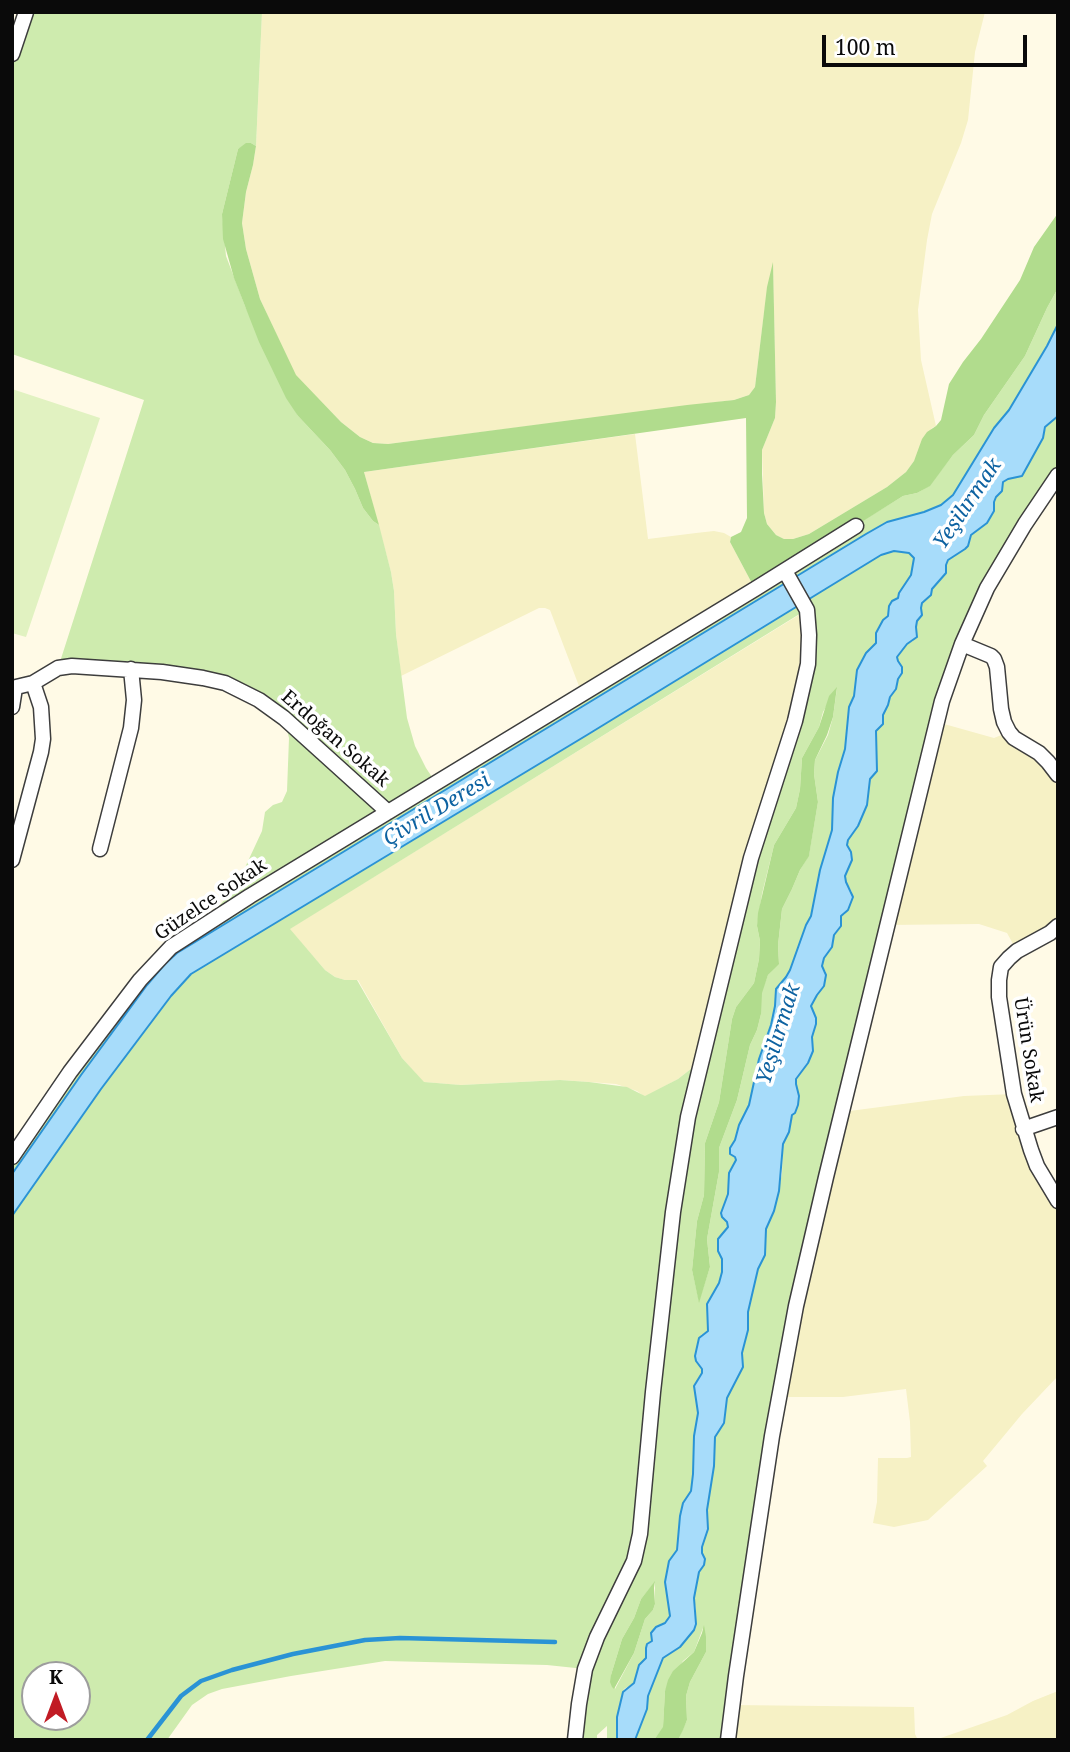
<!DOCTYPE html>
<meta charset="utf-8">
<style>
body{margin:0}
#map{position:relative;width:1070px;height:1752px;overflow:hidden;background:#fffae6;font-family:"Noto Serif",serif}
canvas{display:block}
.frame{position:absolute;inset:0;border:14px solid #0a0a0a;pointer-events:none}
.north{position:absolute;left:21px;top:1661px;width:70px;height:70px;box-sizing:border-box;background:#fff;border:2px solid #9d9d9d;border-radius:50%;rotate:0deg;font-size:19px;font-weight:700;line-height:28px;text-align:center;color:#0a0a0a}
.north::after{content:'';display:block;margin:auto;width:24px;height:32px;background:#c11b24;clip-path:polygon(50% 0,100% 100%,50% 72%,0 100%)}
.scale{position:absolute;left:822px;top:35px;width:205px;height:32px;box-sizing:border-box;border:4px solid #0a0a0a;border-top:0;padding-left:9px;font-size:21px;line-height:24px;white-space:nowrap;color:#0a0a0a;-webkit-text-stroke:5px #fff;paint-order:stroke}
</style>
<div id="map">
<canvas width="1070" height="1752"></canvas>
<div class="frame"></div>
<div class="north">K</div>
<div class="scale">100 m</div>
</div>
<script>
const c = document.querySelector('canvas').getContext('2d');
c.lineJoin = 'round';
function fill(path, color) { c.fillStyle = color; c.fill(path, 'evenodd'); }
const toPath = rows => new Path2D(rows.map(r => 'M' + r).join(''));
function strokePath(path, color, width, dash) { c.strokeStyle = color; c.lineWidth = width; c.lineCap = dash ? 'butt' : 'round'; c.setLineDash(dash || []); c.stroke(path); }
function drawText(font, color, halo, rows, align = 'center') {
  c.font = font + ' "Noto Serif",serif'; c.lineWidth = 7; c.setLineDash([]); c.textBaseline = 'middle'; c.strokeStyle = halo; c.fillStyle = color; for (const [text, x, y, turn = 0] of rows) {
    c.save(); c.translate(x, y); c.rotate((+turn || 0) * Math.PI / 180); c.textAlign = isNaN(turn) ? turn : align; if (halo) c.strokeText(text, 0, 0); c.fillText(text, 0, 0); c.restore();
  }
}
fill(toPath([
 [262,12,985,12,975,52,968,120,961,143,932,214,927,240,918,310,921,360,936,426,932,428,914,461,906,472,887,487,809,534,793,539,784,539,776,535,767,524,764,513,762,450,775,418,776,402,773,265,764,313,755,387,749,395,734,400,388,444,373,443,360,437,341,422,295,375,260,299,246,249,242,223,246,192,253,165,256,146],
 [635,434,648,539,696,533,714,531,724,533,731,537,730,542,755,589,582,694,550,610,545,608,539,608,401,676,396,634,394,591,391,572,364,472],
 [807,610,808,664,701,1061,678,1079,645,1097,637,1091,616,1084,589,1082,560,1080,461,1085,423,1082,402,1058,358,980,345,980,335,977,325,970,289,929],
 [937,722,994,738,1009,732,1058,775,1058,926,1017,951,1007,933,979,924,887,925],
 [1014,1094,1058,1201,1058,1376,1022,1414,983,1461,987,1466,928,1520,894,1527,873,1523,877,1502,878,1458,907,1458,911,1457,910,1422,906,1389,843,1397,779,1397,842,1112,964,1096],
 [1058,1691,1058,1740,935,1740,1007,1715,1033,1701],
 [732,1705,914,1707,915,1734,918,1740,728,1740]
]), '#f6f1c5');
fill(toPath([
 [26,12,262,12,256,146,251,143,238,149,222,214,226,256,245,306,298,416,330,450,345,470,355,489,363,508,373,521,379,525,391,572,394,591,396,634,407,718,415,746,426,768,436,783,903,496,917,493,929,486,953,455,974,435,984,415,1025,356,1047,308,1058,288,1058,324,1047,346,1009,410,994,428,953,495,941,505,924,512,887,522,866,534,177,953,165,964,147,985,81,1075,12,1174,12,1157,140,980,200,927,228,896,242,874,262,831,265,812,273,805,282,802,287,791,289,738,284,718,225,683,58,668,144,400,12,354,12,54],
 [1058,416,1058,475,962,644,796,1306,728,1740,678,1740,687,1720,686,1696,690,1682,706,1652,703,1628,694,1652,683,1661,665,1691,663,1728,654,1740,635,1740,647,1709,648,1696,663,1658,680,1647,694,1630,696,1610,694,1598,699,1572,703,1567,705,1559,702,1553,702,1547,708,1529,707,1510,714,1466,715,1437,724,1423,727,1398,737,1380,742,1367,742,1353,748,1330,748,1312,758,1269,765,1255,766,1229,774,1211,782,1174,783,1144,789,1132,798,1089,796,1084,796,1079,804,1069,813,1051,812,1037,816,1024,816,1018,811,1006,826,972,822,966,824,958,830,951,833,943,834,935,839,930,841,916,845,914,852,892,846,882,845,876,852,860,847,845,848,840,858,826,867,805,870,779,877,767,876,731,884,721,883,715,897,679,900,665,897,661,897,657,907,644,913,641,917,621,922,615,921,608,922,603,931,595,932,589,944,576,948,560,965,549,968,546,971,535,987,523,994,511,994,502,1003,482,1008,479,1022,476,1043,438,1046,427],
 [894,551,909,553,914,558,911,575,899,593,898,598,892,601,889,606,888,616,883,621,876,633,876,643,866,653,857,670,854,696,849,707,845,749,838,772,833,798,832,830,820,870,811,916,806,925,790,970,775,994,775,1006,771,1025,759,1059,749,1105,739,1125,735,1140,730,1148,736,1160,729,1173,728,1194,722,1210,722,1217,728,1223,728,1227,718,1239,718,1250,722,1258,722,1272,719,1283,712,1294,707,1316,708,1331,701,1335,696,1361,702,1369,702,1373,694,1386,698,1413,694,1436,693,1474,691,1491,683,1503,677,1550,669,1561,668,1600,670,1616,665,1623,661,1624,651,1633,652,1642,647,1644,646,1647,646,1658,637,1670,634,1683,624,1689,622,1694,616,1722,618,1737,617,1740,607,1740,607,1726,597,1735,597,1740,575,1740,585,1669,547,1665,385,1661,291,1676,222,1689,208,1694,192,1705,167,1740,12,1740,12,1216,101,1089,171,996,191,974,587,735,881,555],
 [806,610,803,690,701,1061,678,1079,645,1096,627,1087,589,1082,560,1080,461,1085,424,1082,402,1058,357,980,345,980,335,977,325,970,290,929],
 [837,688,833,717,828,735,815,760,814,774,818,802,809,855,800,870,792,889,782,909,778,945,779,963,768,975,761,993,761,1014,757,1030,750,1045,737,1100,719,1148,719,1172,707,1239,710,1267,699,1301,692,1270,697,1221,704,1195,705,1143,719,1102,732,1019,736,1007,754,983,759,959,760,941,757,926,762,894,774,845,796,808,800,789,802,758,819,727,823,712],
 [655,1582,655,1604,653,1610,645,1619,634,1653,615,1689,611,1675,622,1639,634,1618,641,1599],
 [35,1675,77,1675,77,1717,35,1717]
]), '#ceebae');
fill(toPath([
 [246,143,251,143,256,146,253,165,246,192,242,223,246,249,260,299,296,375,341,422,360,437,373,443,388,444,687,405,734,400,749,395,755,387,767,287,773,262,776,402,775,418,762,450,762,474,764,513,767,524,776,535,784,539,793,539,809,534,887,487,906,472,914,461,922,439,927,432,936,426,941,420,949,384,963,362,981,339,1020,280,1034,247,1058,213,1058,288,1047,308,1025,356,984,415,974,435,953,455,930,486,917,493,903,496,755,589,730,542,731,537,741,532,747,518,746,418,364,472,379,525,373,521,363,508,355,489,345,470,330,450,298,416,286,398,259,342,234,278,223,239,222,214,238,149],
 [837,687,833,717,827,735,815,760,814,774,818,802,809,856,800,870,792,889,782,909,778,945,779,964,768,975,762,993,761,1014,757,1030,750,1045,737,1100,719,1148,719,1172,707,1239,710,1267,699,1303,692,1270,697,1221,704,1195,705,1143,719,1102,732,1019,736,1007,754,983,759,959,760,941,757,926,758,913,774,845,796,808,800,789,802,758,819,727,829,696],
 [655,1581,654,1588,655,1604,653,1610,645,1619,634,1653,614,1689,612,1687,610,1682,611,1675,622,1639,634,1618,641,1599],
 [704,1625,706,1637,706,1652,690,1682,686,1696,687,1720,683,1730,678,1740,654,1740,663,1727,665,1691,668,1680,673,1671,694,1652,702,1633]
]), '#b1dc8d');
fill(toPath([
 [12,389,100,418,26,637,12,633]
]), '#e1f2c1');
const water = toPath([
 [1058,324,1058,416,1045,427,1043,438,1022,476,1008,479,1003,482,1002,491,996,497,994,502,994,511,987,523,971,535,968,546,965,549,948,560,946,565,946,573,932,589,931,595,922,603,921,608,922,615,917,621,916,627,917,637,907,644,897,657,898,661,902,667,902,673,898,679,896,689,890,697,888,705,883,715,883,724,876,731,877,771,870,779,867,805,858,826,848,840,847,845,851,852,852,860,845,876,846,882,853,897,848,910,841,916,841,926,834,935,832,947,824,958,822,966,826,975,824,986,817,995,811,1006,816,1018,816,1024,812,1037,813,1051,808,1063,796,1079,796,1084,799,1096,798,1105,795,1113,792,1115,789,1132,783,1144,779,1191,774,1211,766,1229,765,1255,758,1269,748,1312,748,1330,742,1353,743,1367,727,1398,724,1423,715,1437,714,1466,707,1510,708,1529,702,1547,702,1553,705,1559,704,1565,699,1572,694,1598,696,1624,694,1630,680,1647,663,1658,648,1696,647,1709,635,1740,617,1740,617,1717,623,1692,634,1683,639,1665,646,1658,646,1648,647,1644,652,1641,651,1633,656,1627,665,1623,670,1616,665,1582,669,1561,677,1550,680,1516,683,1503,691,1491,693,1474,694,1436,698,1413,694,1386,702,1373,702,1369,696,1361,695,1356,699,1338,708,1331,707,1304,719,1283,722,1272,722,1259,718,1251,718,1239,728,1227,727,1222,722,1217,721,1213,728,1194,729,1173,736,1160,735,1157,730,1154,730,1148,735,1140,739,1125,749,1105,759,1059,771,1025,775,1006,776,989,786,977,790,970,806,925,811,916,820,870,832,830,833,798,838,772,845,749,849,707,854,696,857,670,866,653,876,643,876,633,883,620,888,616,889,606,892,601,898,598,899,593,911,575,914,558,909,553,894,551,881,555,587,735,191,974,171,996,101,1089,12,1216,12,1174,81,1075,147,985,165,964,177,953,866,534,887,522,924,512,941,505,953,495,994,428,1009,410,1047,346,1058,324]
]);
fill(water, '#a7dcfa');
strokePath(water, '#2a93d5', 2);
strokePath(toPath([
 [147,1740,181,1696,201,1681,232,1670,293,1654,365,1640,400,1638,555,1642]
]), '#2a93d5', 4.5);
const minor = toPath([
 [12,54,26,12],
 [962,644,991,656,994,659,997,667,1001,709,1004,722,1009,732,1014,738,1039,753,1048,762,1058,775],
 [12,688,33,683,58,668,72,666,162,672,203,678,225,683,259,700,284,718,388,812],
 [12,707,15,688],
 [100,849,131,728,134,700,131,669],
 [12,860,41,752,43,739,41,707,33,683],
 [1058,926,1050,933,1017,951,1009,958,1001,967,999,980,999,997,1014,1094,1031,1150,1037,1166,1058,1201],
 [1023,1129,1058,1117],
 [12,1157,70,1072,140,980,171,947,250,896,755,589,856,526],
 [575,1740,579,1704,585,1669,597,1637,634,1561,640,1534,653,1392,673,1212,688,1117,751,858,795,721,808,664,809,635,807,610,785,571],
 [728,1740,736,1676,772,1436,796,1306,826,1177,942,701,962,644,987,588,1025,524,1058,475]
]);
strokePath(minor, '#3d3d3d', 17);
strokePath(minor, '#fff', 14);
drawText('19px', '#0a0a0a', '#fff', [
 ["Erdoğan Sokak",335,739,41],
 ["Güzelce Sokak",211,900,-34],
 ["Ürün Sokak",1028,1050,81]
]);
drawText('italic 21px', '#0d62a1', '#fff', [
 ["Yeşilırmak",968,504,-56],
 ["Çivril Deresi",437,810,-31],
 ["Yeşilırmak",779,1034,-73]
]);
</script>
